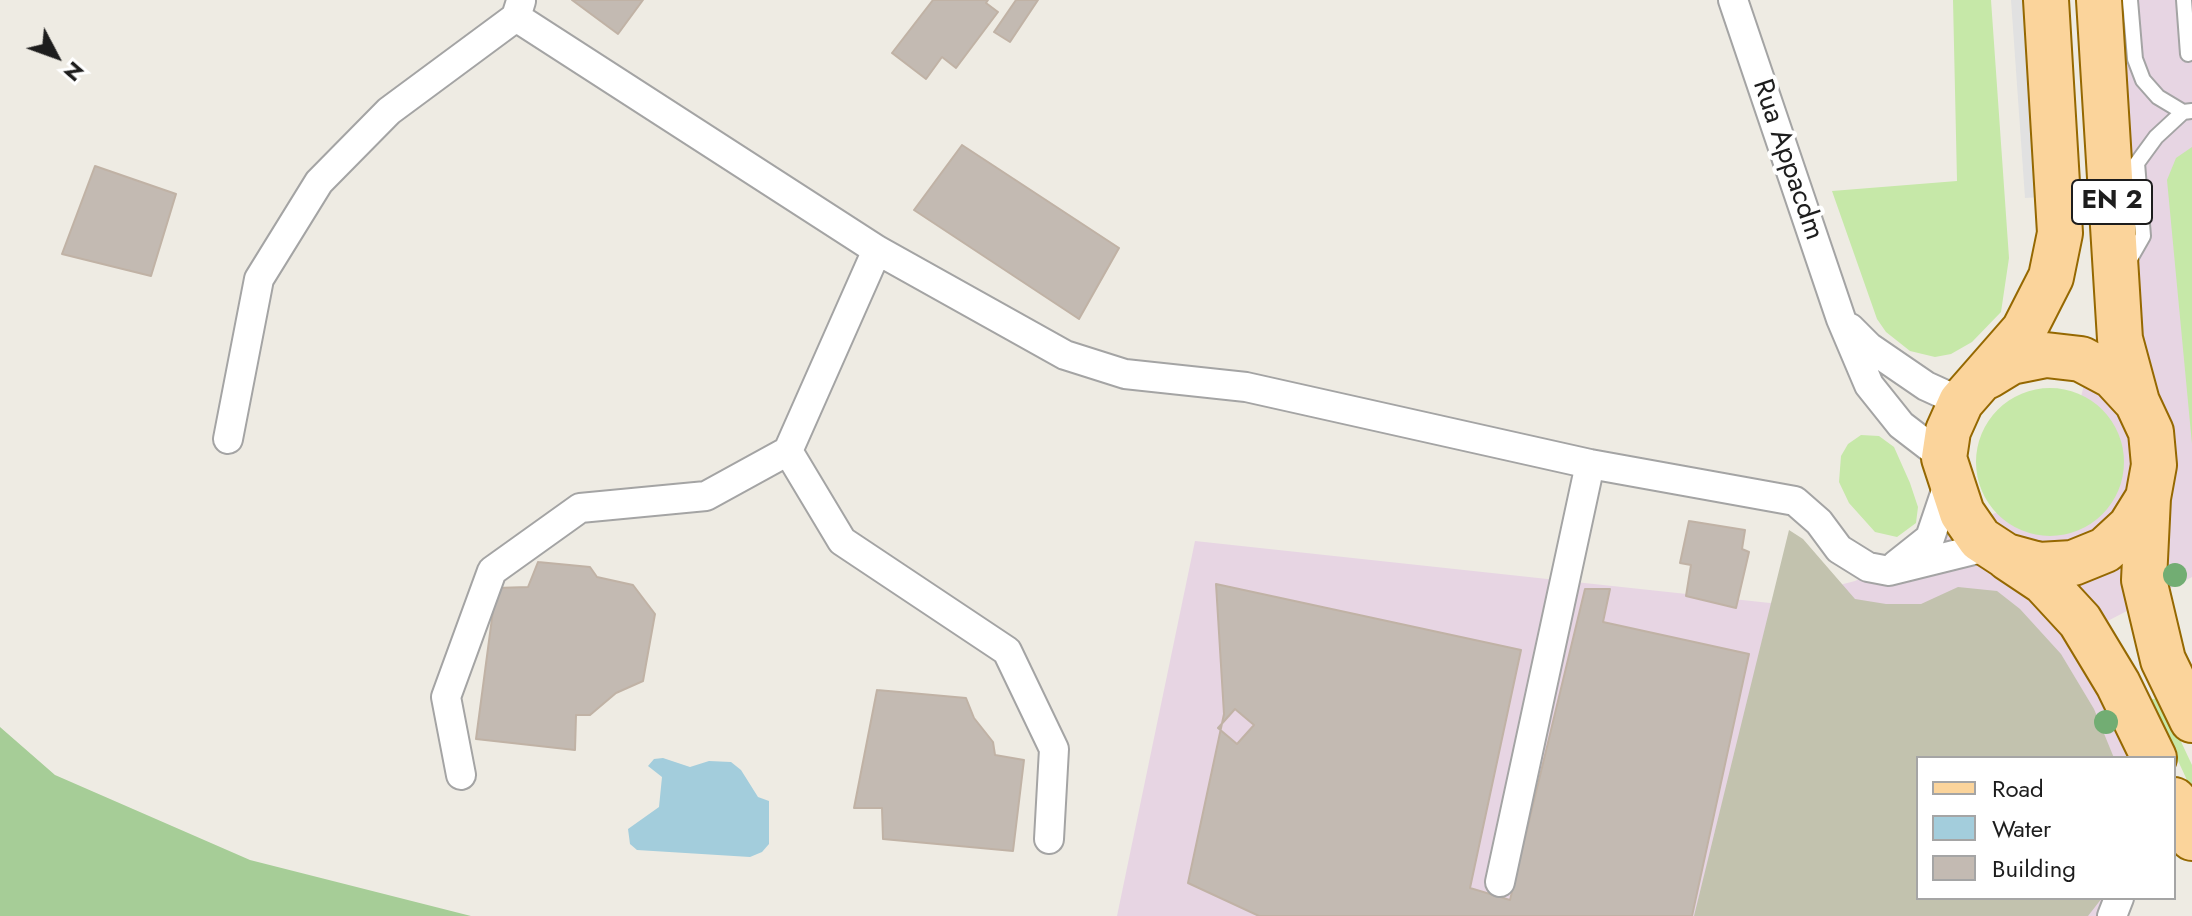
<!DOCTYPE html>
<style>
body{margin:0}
#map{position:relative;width:2192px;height:916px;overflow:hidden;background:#eeebe3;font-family:Jost,sans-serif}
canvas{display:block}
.legend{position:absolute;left:1916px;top:756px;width:260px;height:144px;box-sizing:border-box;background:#fff;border:2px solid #a5a5a5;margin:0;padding:10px 14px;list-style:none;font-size:24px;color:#1d1d1d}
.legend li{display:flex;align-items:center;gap:16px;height:40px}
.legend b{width:40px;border:2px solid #a5a5a5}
.north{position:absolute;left:16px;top:16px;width:80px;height:80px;-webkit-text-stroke:6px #fff;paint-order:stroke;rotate:131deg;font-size:22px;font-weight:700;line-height:32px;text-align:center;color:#1d1d1d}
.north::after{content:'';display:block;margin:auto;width:28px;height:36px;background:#1d1d1d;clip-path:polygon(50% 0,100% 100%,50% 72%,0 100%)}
</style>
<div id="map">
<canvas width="2192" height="916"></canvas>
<ul class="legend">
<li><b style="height:10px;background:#fbd49b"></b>Road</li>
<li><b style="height:22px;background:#a3cddc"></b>Water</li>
<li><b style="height:22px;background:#c3bab2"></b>Building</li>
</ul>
<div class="north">N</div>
</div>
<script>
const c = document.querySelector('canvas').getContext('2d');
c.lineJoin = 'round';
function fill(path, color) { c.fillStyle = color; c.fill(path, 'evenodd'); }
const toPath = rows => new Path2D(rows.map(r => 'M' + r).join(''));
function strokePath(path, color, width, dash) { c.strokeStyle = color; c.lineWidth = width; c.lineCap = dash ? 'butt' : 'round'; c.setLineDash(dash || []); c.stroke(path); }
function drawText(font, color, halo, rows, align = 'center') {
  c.font = font + ' Jost,sans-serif'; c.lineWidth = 8; c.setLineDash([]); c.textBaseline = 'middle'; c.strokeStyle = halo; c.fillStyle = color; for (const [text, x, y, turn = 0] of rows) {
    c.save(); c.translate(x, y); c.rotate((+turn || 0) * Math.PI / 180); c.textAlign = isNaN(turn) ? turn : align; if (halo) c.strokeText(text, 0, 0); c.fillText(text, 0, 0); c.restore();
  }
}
fill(toPath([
 [2121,0,2192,0,2192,577,2077,637,2137,758,1918,758,1918,898,2129,898,2120,916,1117,916,1195,541,1770,603,1855,581,2020,501,2076,416,2126,222]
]), '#e7d5e3');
fill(toPath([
 [1789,530,1803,539,1855,599,1886,604,1921,604,1958,587,1997,591,2020,609,2061,654,2094,709,2114,758,1918,758,1918,898,2102,898,2088,916,1694,916]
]), '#c2c2ae');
fill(toPath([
 [1953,0,1991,0,2009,258,2001,312,1972,342,1951,354,1935,357,1910,351,1886,332,1877,319,1832,191,1957,181],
 [2192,147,2192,444,2167,180,2176,158],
 '1976 462a74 74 0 1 1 148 0a74 74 0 1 1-148 0Z',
 [1861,435,1879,436,1894,447,1910,483,1918,507,1916,523,1897,537,1875,532,1849,503,1839,482,1841,456,1848,444],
 [2160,697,2192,765,2192,791,2150,700]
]), '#c6e8a8');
fill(toPath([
 [0,727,55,775,250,860,471,916,0,916]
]), '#a6cd97');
fill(toPath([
 [2011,0,2029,0,2042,197,2025,198]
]), '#e1e1e1');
fill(toPath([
 [663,758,690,767,709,761,731,762,741,770,758,797,769,801,769,844,762,852,750,857,637,850,630,844,628,829,659,807,662,777,648,766,654,759]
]), '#a3cddc');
const building = toPath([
 [572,0,643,0,618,34,572,0],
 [933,0,988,0,986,3,998,12,956,68,942,57,926,79,892,53,933,0],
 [1016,0,1038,0,1010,42,994,32,1016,0],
 [962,145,1119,248,1079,319,914,210,962,145],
 [95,166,176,194,151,276,62,254,95,166],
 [1689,521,1745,530,1742,549,1749,552,1736,608,1686,596,1691,565,1680,563,1689,521],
 [538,562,590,567,597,577,633,585,655,614,643,681,616,693,590,715,576,715,575,750,476,739,496,588,528,587,538,562],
 [1216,584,1521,650,1470,888,1510,900,1585,589,1610,589,1603,622,1749,654,1692,916,1259,916,1188,883,1224,714,1216,584],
 [877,690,966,698,974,718,993,742,995,755,1024,760,1013,851,883,839,882,808,854,808,877,690],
 [1235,709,1254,725,1237,744,1218,728,1235,709]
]);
fill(building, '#c3bab2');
strokePath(building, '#c0b2a5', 2);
const lane = toPath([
 [2130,0,2135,59,2143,80,2158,97,2183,112],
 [2184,0,2188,54],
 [2127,264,2143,236,2137,163,2156,137,2183,112,2192,111]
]);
const street = toPath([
 [1733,0,1841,319,1869,385,1901,425,1944,458],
 [516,17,877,250,1065,355,1125,374,1246,387,1590,464,1795,501,1819,522,1839,549,1868,567,1889,571,1990,546],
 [1850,328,1869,347,1926,386,1961,402],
 [228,439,259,279,319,182,389,111,516,17,521,1],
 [788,451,842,541,1007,651,1054,749,1049,839],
 [1896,565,1930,538,1950,479],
 [461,775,446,697,492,571,580,508,706,496,788,451,877,250],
 [1500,882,1590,464],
 [2112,916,2119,898]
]);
const primary = toPath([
 [2046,0,2060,233,2051,277,2024,330,1961,402,1948,431,1944,458,1962,513,1980,539,2006,556,2039,565,2073,563,2105,550,2130,527,2148,498,2154,465,2151,432,2137,402,2120,339,2099,0],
 [1988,376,2011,362,2046,355,2081,359,2113,376,2137,402],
 [2148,498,2144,580,2163,660,2192,720],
 [2008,558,2044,582,2080,621,2118,684,2154,758],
 [2174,800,2192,838]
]);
strokePath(lane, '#a4a4a4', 18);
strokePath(street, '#a4a4a4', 32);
strokePath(primary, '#956801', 48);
strokePath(lane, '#fff', 14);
strokePath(street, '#fff', 28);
strokePath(primary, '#fbd49b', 44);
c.fillStyle = '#72ad73';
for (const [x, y] of [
 [2175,575],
 [2106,722]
]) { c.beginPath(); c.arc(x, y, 12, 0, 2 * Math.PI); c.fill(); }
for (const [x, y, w] of [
 [2112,202,80]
]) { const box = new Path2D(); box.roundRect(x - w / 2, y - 22, w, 44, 6); c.fillStyle = '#fff'; c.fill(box); strokePath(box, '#1d1d1d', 2); }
drawText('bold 26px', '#1d1d1d', null, [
 ["EN 2",2112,202]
]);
drawText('28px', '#1d1d1d', '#fff', [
 ["Rua Appacdm",1787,160,71]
]);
</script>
